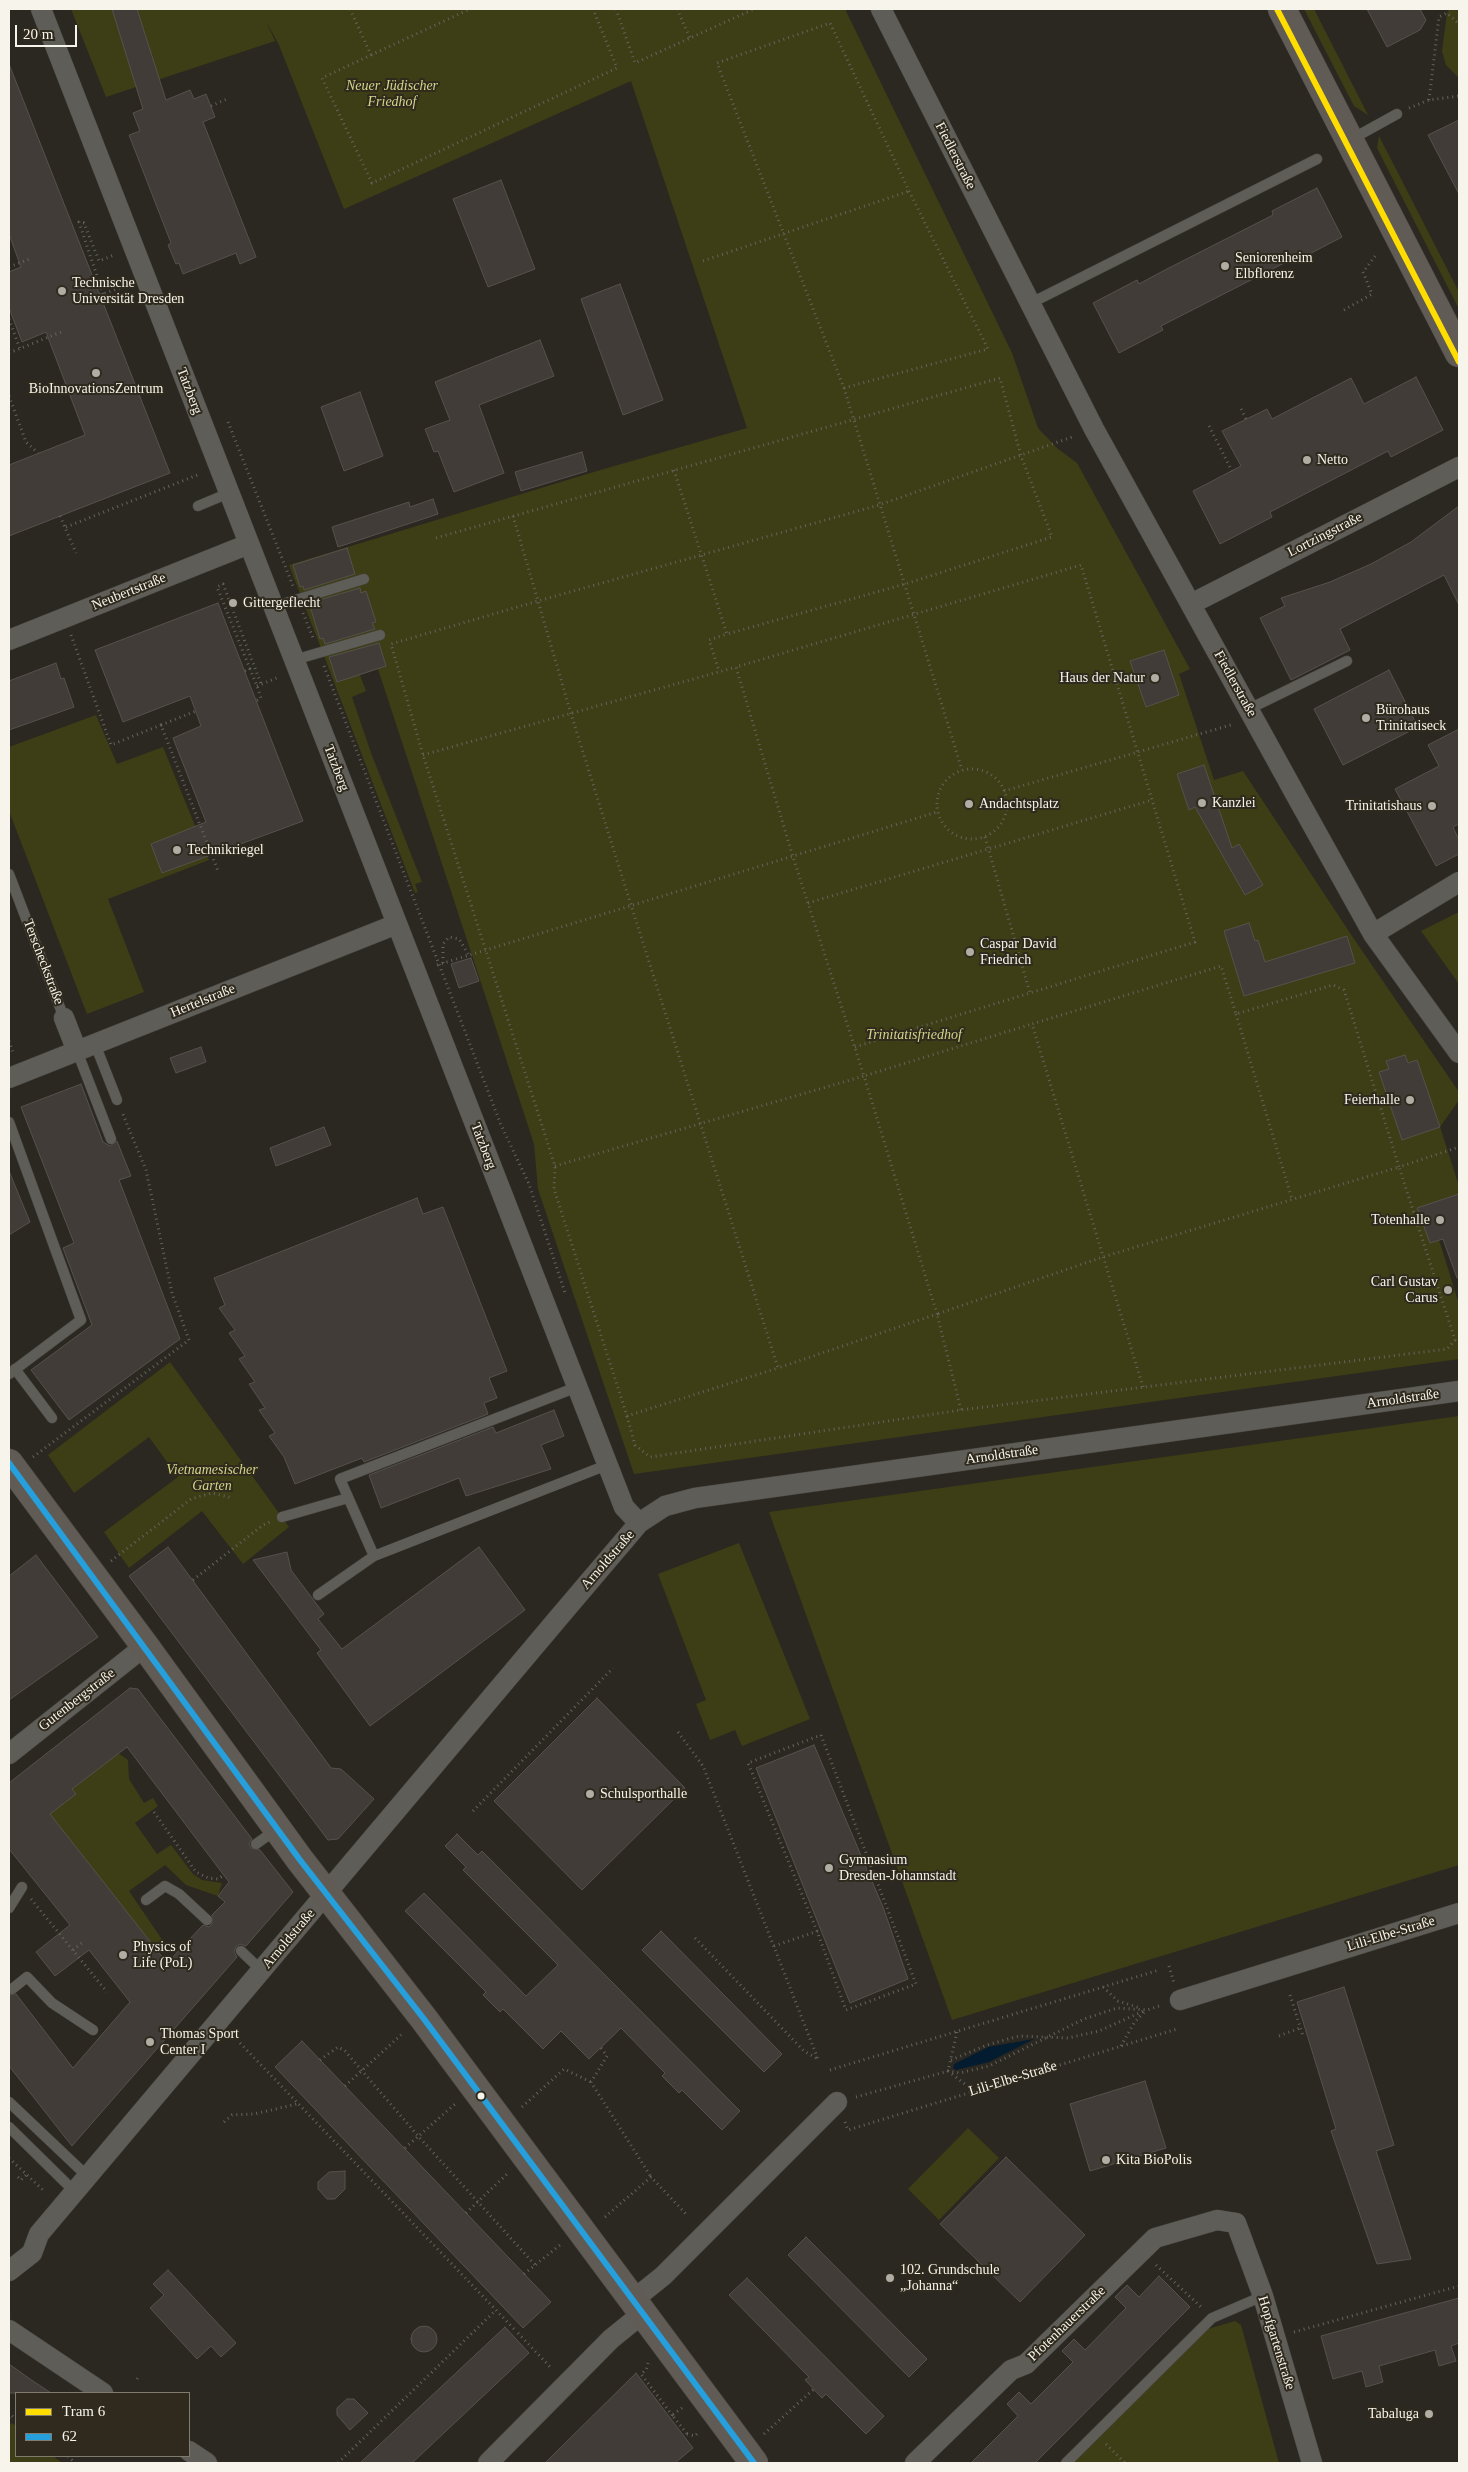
<!DOCTYPE html>
<meta charset="utf-8">
<style>
body{margin:0}
#map{position:relative;width:1468px;height:2472px;overflow:hidden;background:#2b2821;font-family:"Times New Roman",serif}
canvas{display:block}
.frame{position:absolute;inset:0;border:10px solid #f7f4eb;pointer-events:none}
.legend{position:absolute;left:15px;top:2392px;width:175px;height:65px;box-sizing:border-box;background:#2f2a1d;border:1px solid #7f7b6f;margin:0;padding:6px 9px;list-style:none;font-size:15px;color:#f7f4eb}
.legend li{display:flex;align-items:center;gap:10px;height:25px}
.legend b{width:25px;border:1px solid #7f7b6f}
.scale{position:absolute;left:15px;top:25px;width:62px;height:22px;box-sizing:border-box;border:2px solid #f7f4eb;border-top:0;padding-left:6px;font-size:15px;line-height:18px;white-space:nowrap;color:#f7f4eb;-webkit-text-stroke:4px #2f2a1d;paint-order:stroke}
</style>
<div id="map">
<canvas width="1468" height="2472"></canvas>
<div class="frame"></div>
<ul class="legend">
<li><b style="height:6px;background:#fd0"></b>Tram 6</li>
<li><b style="height:6px;background:#26a0dd"></b>62</li>
</ul>
<div class="scale">20 m</div>
</div>
<script>
const c = document.querySelector('canvas').getContext('2d');
c.lineJoin = 'round';
function fill(path, color) { c.fillStyle = color; c.fill(path, 'evenodd'); }
const toPath = rows => new Path2D(rows.map(r => 'M' + r).join(''));
function strokePath(path, color, width, dash) { c.strokeStyle = color; c.lineWidth = width; c.lineCap = dash ? 'butt' : 'round'; c.setLineDash(dash || []); c.stroke(path); }
function drawText(font, color, halo, rows, align = 'center') {
  c.font = font + ' "Times New Roman",serif'; c.lineWidth = 4; c.setLineDash([]); c.textBaseline = 'middle'; c.strokeStyle = halo; c.fillStyle = color; for (const [text, x, y, turn = 0] of rows) {
    c.save(); c.translate(x, y); c.rotate((+turn || 0) * Math.PI / 180); c.textAlign = isNaN(turn) ? turn : align; if (halo) c.strokeText(text, 0, 0); c.fillText(text, 0, 0); c.restore();
  }
}
fill(toPath([
 [71,9,845,9,1012,353,1038,428,1057,448,1077,463,1190,669,1179,674,1214,780,1243,771,1354,939,1459,1092,1459,1100,1440,1127,1459,1186,1459,1233,1439,1240,1459,1304,1459,1359,634,1474,538,1189,534,1144,378,669,360,675,366,691,352,697,371,753,422,882,415,884,418,892,415,893,289,565,597,471,747,428,631,81,344,209,279,45,266,21,275,41,106,97],
 [1304,9,1314,9,1368,115,1354,106],
 [1449,9,1459,9,1459,78,1446,65,1442,51,1447,13],
 [1379,136,1459,292,1459,309,1377,148],
 [96,715,117,764,163,747,209,860,108,899,144,992,87,1014,9,811,9,747],
 [1459,912,1459,984,1421,931],
 [170,1362,289,1527,243,1564,202,1511,129,1568,104,1532,178,1477,149,1437,74,1493,48,1455],
 [1459,1416,1459,1865,952,2020,769,1512],
 [739,1543,810,1719,742,1746,735,1730,710,1740,696,1704,706,1700,658,1574],
 [118,1753,128,1760,129,1779,144,1803,153,1798,158,1806,135,1823,157,1854,171,1845,193,1874,202,1880,222,1883,218,1896,186,1885,165,1865,129,1891,163,1941,154,1954,46,1809,75,1794,72,1789],
 [968,2128,999,2158,939,2220,908,2189],
 [1235,2321,1241,2325,1279,2463,1073,2463,1208,2329],
 [12,2423,16,2426,16,2456,53,2456,62,2463,9,2463,9,2425]
]), '#3d3e15');
fill(toPath([
 [1034,2039,989,2062,956,2070,953,2068,954,2064,988,2047]
]), '#041c30');
const building = toPath([
 [112,9,137,9,166,100,190,90,194,99,206,94,215,117,203,122,256,257,240,264,236,253,183,274,179,263,176,264,168,245,171,243,129,135,140,131,133,113,143,109,112,9],
 [1367,9,1420,9,1426,20,1420,30,1387,47,1367,9],
 [9,64,170,473,9,536,9,465,85,435,46,332,22,342,9,308,9,272,21,267,9,234,9,64],
 [1459,120,1459,194,1428,135,1459,120],
 [501,180,535,269,488,287,453,199,501,180],
 [1317,188,1342,237,1296,261,1294,258,1161,326,1163,330,1119,353,1093,303,1137,280,1139,284,1163,271,1273,215,1272,211,1317,188],
 [620,284,663,400,623,415,581,299,620,284],
 [540,340,554,376,479,405,504,473,454,492,438,451,434,452,425,429,450,420,435,382,540,340],
 [1416,377,1443,430,1391,457,1388,451,1270,512,1272,517,1220,544,1193,491,1241,466,1222,431,1267,409,1272,419,1351,378,1364,404,1416,377],
 [360,392,383,456,344,471,321,407,360,392],
 [582,452,587,471,521,491,515,472,582,452],
 [433,499,438,514,338,547,332,527,409,502,410,507,433,499],
 [1459,506,1459,605,1444,575,1340,629,1350,650,1291,680,1260,618,1285,606,1281,598,1330,582,1371,564,1411,542,1459,506],
 [347,548,355,574,304,590,303,586,300,587,293,565,347,548],
 [360,588,361,593,366,591,376,622,372,623,375,629,325,644,323,638,320,639,309,603,360,588],
 [218,603,303,821,162,873,151,844,206,822,173,738,201,726,190,696,123,722,95,650,218,603],
 [379,643,386,666,337,682,329,657,379,643],
 [1164,650,1179,695,1146,707,1130,661,1164,650],
 [56,663,61,679,64,678,74,707,9,730,9,681,56,663],
 [1389,670,1418,727,1343,765,1314,709,1389,670],
 [1459,729,1459,824,1453,827,1459,840,1459,854,1436,866,1395,789,1439,766,1428,745,1459,729],
 [1204,765,1232,848,1239,844,1263,885,1245,895,1195,807,1189,810,1177,774,1204,765],
 [1249,923,1255,941,1258,940,1265,962,1347,936,1355,963,1244,996,1224,931,1249,923],
 [471,958,479,981,459,988,451,964,471,958],
 [201,1047,206,1062,176,1073,170,1058,201,1047],
 [1405,1055,1408,1063,1417,1060,1440,1127,1402,1140,1379,1072,1389,1069,1386,1061,1405,1055],
 [81,1084,103,1142,110,1146,117,1141,131,1176,119,1180,180,1339,69,1420,31,1370,92,1325,63,1248,74,1243,21,1107,81,1084],
 [324,1127,331,1145,276,1166,270,1148,324,1127],
 [9,1171,30,1222,9,1235,9,1171],
 [1459,1194,1459,1277,1457,1278,1443,1239,1430,1243,1417,1208,1459,1194],
 [417,1198,423,1214,443,1207,507,1371,489,1378,497,1398,484,1403,488,1414,364,1462,362,1458,295,1484,284,1457,269,1436,275,1433,259,1410,265,1408,249,1384,255,1382,239,1359,245,1356,229,1333,235,1330,219,1308,225,1305,214,1278,417,1198],
 [554,1410,564,1436,541,1445,551,1469,466,1496,459,1478,381,1508,369,1475,493,1427,496,1433,554,1410],
 [168,1547,331,1768,341,1769,374,1799,338,1839,328,1840,129,1576,168,1547],
 [479,1547,525,1610,370,1726,317,1653,321,1650,253,1560,287,1552,291,1570,324,1614,318,1619,342,1649,479,1547],
 [36,1555,98,1637,9,1700,9,1576,36,1555],
 [130,1688,138,1689,252,1839,249,1844,251,1848,260,1850,293,1892,246,1946,240,1944,236,1947,234,1952,237,1957,72,2146,9,2066,9,1995,16,1994,73,2068,130,2002,89,1950,55,1976,36,1952,70,1925,9,1849,9,1783,130,1688],
 [127,1747,229,1882,218,1896,225,1902,212,1915,212,1924,209,1927,203,1925,167,1963,50,1814,76,1794,72,1789,127,1747],
 [597,1698,685,1788,582,1890,494,1801,597,1698],
 [814,1745,883,1907,908,1979,850,2003,756,1768,814,1745],
 [457,1834,478,1855,482,1851,740,2111,722,2130,682,2090,679,2093,662,2076,665,2073,621,2028,589,2059,561,2031,543,2049,503,2009,500,2012,483,1995,486,1992,405,1911,424,1893,526,1996,558,1965,463,1870,466,1867,445,1846,457,1834],
 [661,1931,782,2054,764,2072,642,1950,661,1931],
 [1344,1987,1394,2145,1376,2151,1411,2259,1377,2264,1331,2131,1336,2129,1297,2002,1344,1987],
 [302,2041,551,2302,523,2328,275,2067,302,2041],
 [1145,2081,1166,2148,1090,2171,1070,2104,1145,2081],
 [1006,2157,1085,2235,1020,2302,940,2224,1006,2157],
 [345,2171,345,2189,335,2199,327,2199,318,2189,318,2182,329,2172,345,2171],
 [806,2237,927,2359,909,2377,788,2255,806,2237],
 [168,2270,236,2343,221,2357,211,2346,197,2359,150,2308,164,2295,153,2284,168,2270],
 [1159,2276,1190,2307,1035,2463,971,2463,1018,2416,1007,2404,1019,2392,1031,2404,1073,2362,1062,2351,1074,2339,1085,2350,1126,2308,1115,2297,1127,2285,1139,2297,1159,2276],
 [747,2278,884,2416,866,2434,826,2394,822,2398,805,2380,809,2377,729,2295,747,2278],
 [1459,2298,1459,2343,1451,2346,1456,2361,1439,2366,1435,2350,1379,2366,1383,2382,1366,2387,1362,2371,1333,2379,1321,2336,1459,2298],
 '411 2339a13 13 0 1 1 26 0a13 13 0 1 1-26 0Z',
 [505,2327,529,2353,412,2463,360,2463,505,2327],
 [9,2364,30,2379,51,2393,9,2393,9,2364],
 [636,2373,693,2448,675,2463,545,2463,636,2373],
 [347,2399,354,2399,368,2413,350,2430,337,2415,337,2408,347,2399]
]);
fill(building, '#413c38');
strokePath(building, '#56514c', 1);
const lane = toPath([
 [1350,140,1397,114],
 [1029,304,1317,159],
 [198,506,229,493],
 [273,607,364,579],
 [294,660,380,635],
 [1249,709,1347,661],
 [9,874,64,1018],
 [95,1044,117,1100],
 [77,1051,111,1139],
 [9,1122,81,1320,9,1374],
 [15,1369,52,1418],
 [282,1517,348,1498],
 [374,1556,340,1479,577,1387],
 [318,1595,374,1556,607,1465],
 [256,1844,277,1829],
 [146,1900,165,1886,179,1894,207,1920],
 [9,1908,22,1887],
 [241,1951,262,1971],
 [12,1989,27,1977,52,2003,93,2030],
 [9,2102,87,2176],
 [9,2127,74,2191],
 [1066,2463,1212,2318,1263,2296]
]);
const street = toPath([
 [41,9,624,1507,639,1523],
 [881,9,1094,429,1298,799,1373,934,1459,1053],
 [1191,604,1459,467],
 [9,640,249,544],
 [1373,934,1459,882],
 [64,1018,77,1051],
 [9,1078,397,924],
 [9,1754,145,1646],
 [1180,2000,1459,1913],
 [9,2271,32,2253,39,2234,560,1616,639,1523,665,1506,695,1498,1459,1391],
 [633,2300,663,2276,837,2102],
 [9,2330,103,2393],
 [189,2451,207,2463],
 [488,2463,611,2339,643,2313],
 [915,2463,1011,2370,1026,2364,1155,2238,1217,2220,1236,2223,1263,2296,1312,2463]
]);
const secondary = toPath([
 [1282,9,1459,353],
 [9,1463,145,1646,300,1860,424,2019,754,2463]
]);
strokePath(lane, '#494640', 11);
strokePath(street, '#494640', 21);
strokePath(secondary, '#494640', 29);
strokePath(toPath([
 [350,9,371,55,322,78,372,183,617,68,593,9],
 [616,9,635,63,754,9],
 [677,9,690,38],
 [371,55,470,9],
 [1429,100,1439,17,1447,13,1459,24],
 [211,106,227,99],
 [1409,108,1429,100,1459,96],
 [703,261,909,191],
 [9,267,32,258],
 [103,294,79,222,84,223,99,261,114,255],
 [100,295,128,285],
 [1344,310,1372,294,1363,272,1376,255],
 [9,319,20,349],
 [9,353,61,332],
 [844,388,988,349,909,191,830,23,717,63,844,388,962,770],
 [9,396,26,442,38,453],
 [1241,409,1246,419],
 [228,422,293,586],
 [1209,426,1232,471],
 [674,470,727,634,709,640,719,671],
 [60,516,76,553],
 [513,516,538,601,571,714,631,905,778,1368,627,1416,554,1189,555,1166,423,755,391,644,538,601,879,505,1075,436],
 [66,527,200,474],
 [436,538,1000,378,1021,456,1052,537,905,584,727,634],
 [303,613,314,640],
 [71,635,111,745,161,725,218,871],
 [324,666,501,1125,529,1184,565,1293],
 [250,669,217,587,223,584,261,684],
 [245,671,250,669,257,686,261,698,256,701],
 [257,686,279,677],
 [161,725,196,711],
 [423,755,736,667],
 '937 804a35 35 0 1 1 70 0a35 35 0 1 1-70 0Z',
 [1004,791,1234,724],
 [985,837,1030,993],
 [808,903,1152,800],
 [443,963,443,944,449,937,459,939,468,954],
 [437,965,937,812],
 [1236,1014,1292,1199],
 [9,1041,14,1055],
 [855,1047,1195,942,1081,565,736,667,793,857,864,1076,1032,1024],
 [555,1166,864,1076,937,1314,778,1368],
 [1143,1387,1032,1024,1221,966,1236,1014,1333,985,1344,990,1399,1167,1459,1147],
 [627,1416,635,1445,650,1457,961,1410,1447,1349,1455,1340,1399,1167,1103,1257,937,1314,961,1410],
 [33,1457,189,1340,172,1293,146,1170,122,1112],
 [111,1561,191,1499,212,1493,233,1498],
 [193,1580,263,1525,270,1522],
 [678,1732,703,1766,818,2059],
 [821,1735,916,1984,846,2010,817,1931,748,1763,821,1735],
 [473,1811,613,1668],
 [154,1812,196,1872,208,1878,218,1879,224,1875],
 [31,1899,107,1992],
 [695,1938,804,2051,818,2059],
 [774,1946,821,1930],
 [73,1950,83,1942],
 [1169,1966,1174,1983],
 [1103,1987,1118,2001,1140,2008],
 [1290,1995,1303,2036],
 [957,2032,948,2071,974,2091],
 [1279,2036,1300,2028],
 [240,2043,496,2310],
 [1121,2046,1134,2023,1145,2011],
 [601,2048,607,2056,591,2082,651,2177],
 [320,2060,338,2047,345,2051,419,2137,536,2266],
 [951,2060,987,2045,1019,2036,1068,2038,1099,2031,1146,2010],
 [830,2070,1159,1970],
 [345,2086,402,2034],
 [856,2097,948,2071,960,2073,989,2066,1084,2019,1117,2008,1147,2010,1162,2005],
 [522,2107,564,2069,591,2082],
 [224,2122,232,2115,254,2114,297,2104],
 [845,2122,848,2130,1177,2029],
 [405,2148,455,2104],
 [9,2158,43,2190],
 [18,2177,21,2180,26,2175],
 [466,2213,507,2174],
 [605,2217,651,2177,686,2214],
 [1156,2265,1201,2307],
 [524,2274,560,2245],
 [1294,2332,1459,2286],
 [518,2333,552,2369],
 [648,2363,646,2370,641,2374,672,2415,670,2417],
 [137,2379,139,2375],
 [682,2408,672,2415,687,2434,684,2436],
 [9,2418,11,2415,16,2419],
 [687,2434,695,2436,699,2432],
 [764,2434,814,2389],
 [1106,2444,1125,2463],
 [68,2456,75,2463],
 [338,2463,496,2310,514,2329]
]), '#65635e', 3, [1, 4]);
strokePath(lane, '#5f5d58', 10);
strokePath(street, '#5f5d58', 20);
strokePath(secondary, '#615b56', 28);
strokePath(toPath([
 [9,1463,300,1860,424,2019,754,2463]
]), '#26a0dd', 6);
strokePath(toPath([
 [1277,9,1459,362]
]), '#fd0', 6);
for (const [x, y, r, color] of [
 [1225,266,5,"#b0ada4"],
 [62,291,5,"#b0ada4"],
 [96,373,5,"#b0ada4"],
 [1307,460,5,"#b0ada4"],
 [233,603,5,"#b0ada4"],
 [1155,678,5,"#b0ada4"],
 [1366,718,5,"#b0ada4"],
 [1202,803,5,"#b0ada4"],
 [969,804,5,"#b0ada4"],
 [1432,806,5,"#b0ada4"],
 [177,850,5,"#b0ada4"],
 [970,952,5,"#b0ada4"],
 [1410,1100,5,"#b0ada4"],
 [1440,1220,5,"#b0ada4"],
 [1448,1290,5,"#b0ada4"],
 [590,1794,5,"#b0ada4"],
 [829,1868,5,"#b0ada4"],
 [123,1955,5,"#b0ada4"],
 [150,2042,5,"#b0ada4"],
 [481,2096,4.5,"#f7f4eb"],
 [1106,2160,5,"#b0ada4"],
 [890,2278,5,"#b0ada4"],
 [1429,2414,5,"#b0ada4"]
]) { const dot = new Path2D(); dot.arc(x, y, r, 0, 2 * Math.PI); c.fillStyle = color; c.fill(dot); strokePath(dot, '#2f2a1d', 2); }
drawText('italic 14px', '#d2d68a', '#2f2a1d', [
 ["Neuer Jüdischer",392,86],
 ["Friedhof",392,102],
 ["Trinitatisfriedhof",914,1035],
 ["Vietnamesischer",212,1470],
 ["Garten",212,1486]
]);
drawText('14px', '#f7f4eb', '#2f2a1d', [
 ["Fiedlerstraße",955,156,63],
 ["Tatzberg",189,391,69],
 ["Lortzingstraße",1325,535,-27],
 ["Neubertstraße",129,592,-22],
 ["Fiedlerstraße",1235,684,61],
 ["Tatzberg",336,768,69],
 ["Terscheckstraße",43,962,69],
 ["Hertelstraße",203,1001,-22],
 ["Tatzberg",483,1146,69],
 ["Arnoldstraße",1403,1399,-8],
 ["Arnoldstraße",1002,1455,-8],
 ["Arnoldstraße",608,1560,-49],
 ["Gutenbergstraße",77,1700,-38],
 ["Lili-Elbe-Straße",1391,1934,-17],
 ["Arnoldstraße",289,1939,-50],
 ["Lili-Elbe-Straße",1013,2079,-17],
 ["Pfotenhauerstraße",1067,2324,-44],
 ["Hopfgartenstraße",1276,2343,73]
]);
drawText('14px', '#f7f4eb', '#2f2a1d', [
 ["Seniorenheim",1235,258],
 ["Elbflorenz",1235,274],
 ["Technische",72,283],
 ["Universität Dresden",72,299],
 ["BioInnovationsZentrum",96,389,"center"],
 ["Netto",1317,460],
 ["Gittergeflecht",243,603],
 ["Haus der Natur",1145,678,"right"],
 ["Bürohaus",1376,710],
 ["Trinitatiseck",1376,726],
 ["Kanzlei",1212,803],
 ["Andachtsplatz",979,804],
 ["Trinitatishaus",1422,806,"right"],
 ["Technikriegel",187,850],
 ["Caspar David",980,944],
 ["Friedrich",980,960],
 ["Feierhalle",1400,1100,"right"],
 ["Totenhalle",1430,1220,"right"],
 ["Carl Gustav",1438,1282,"right"],
 ["Carus",1438,1298,"right"],
 ["Schulsporthalle",600,1794],
 ["Gymnasium",839,1860],
 ["Dresden-Johannstadt",839,1876],
 ["Physics of",133,1947],
 ["Life (PoL)",133,1963],
 ["Thomas Sport",160,2034],
 ["Center I",160,2050],
 ["Kita BioPolis",1116,2160],
 ["102. Grundschule",900,2270],
 ["„Johanna“",900,2286],
 ["Tabaluga",1419,2414,"right"]
], 'left');
</script>
